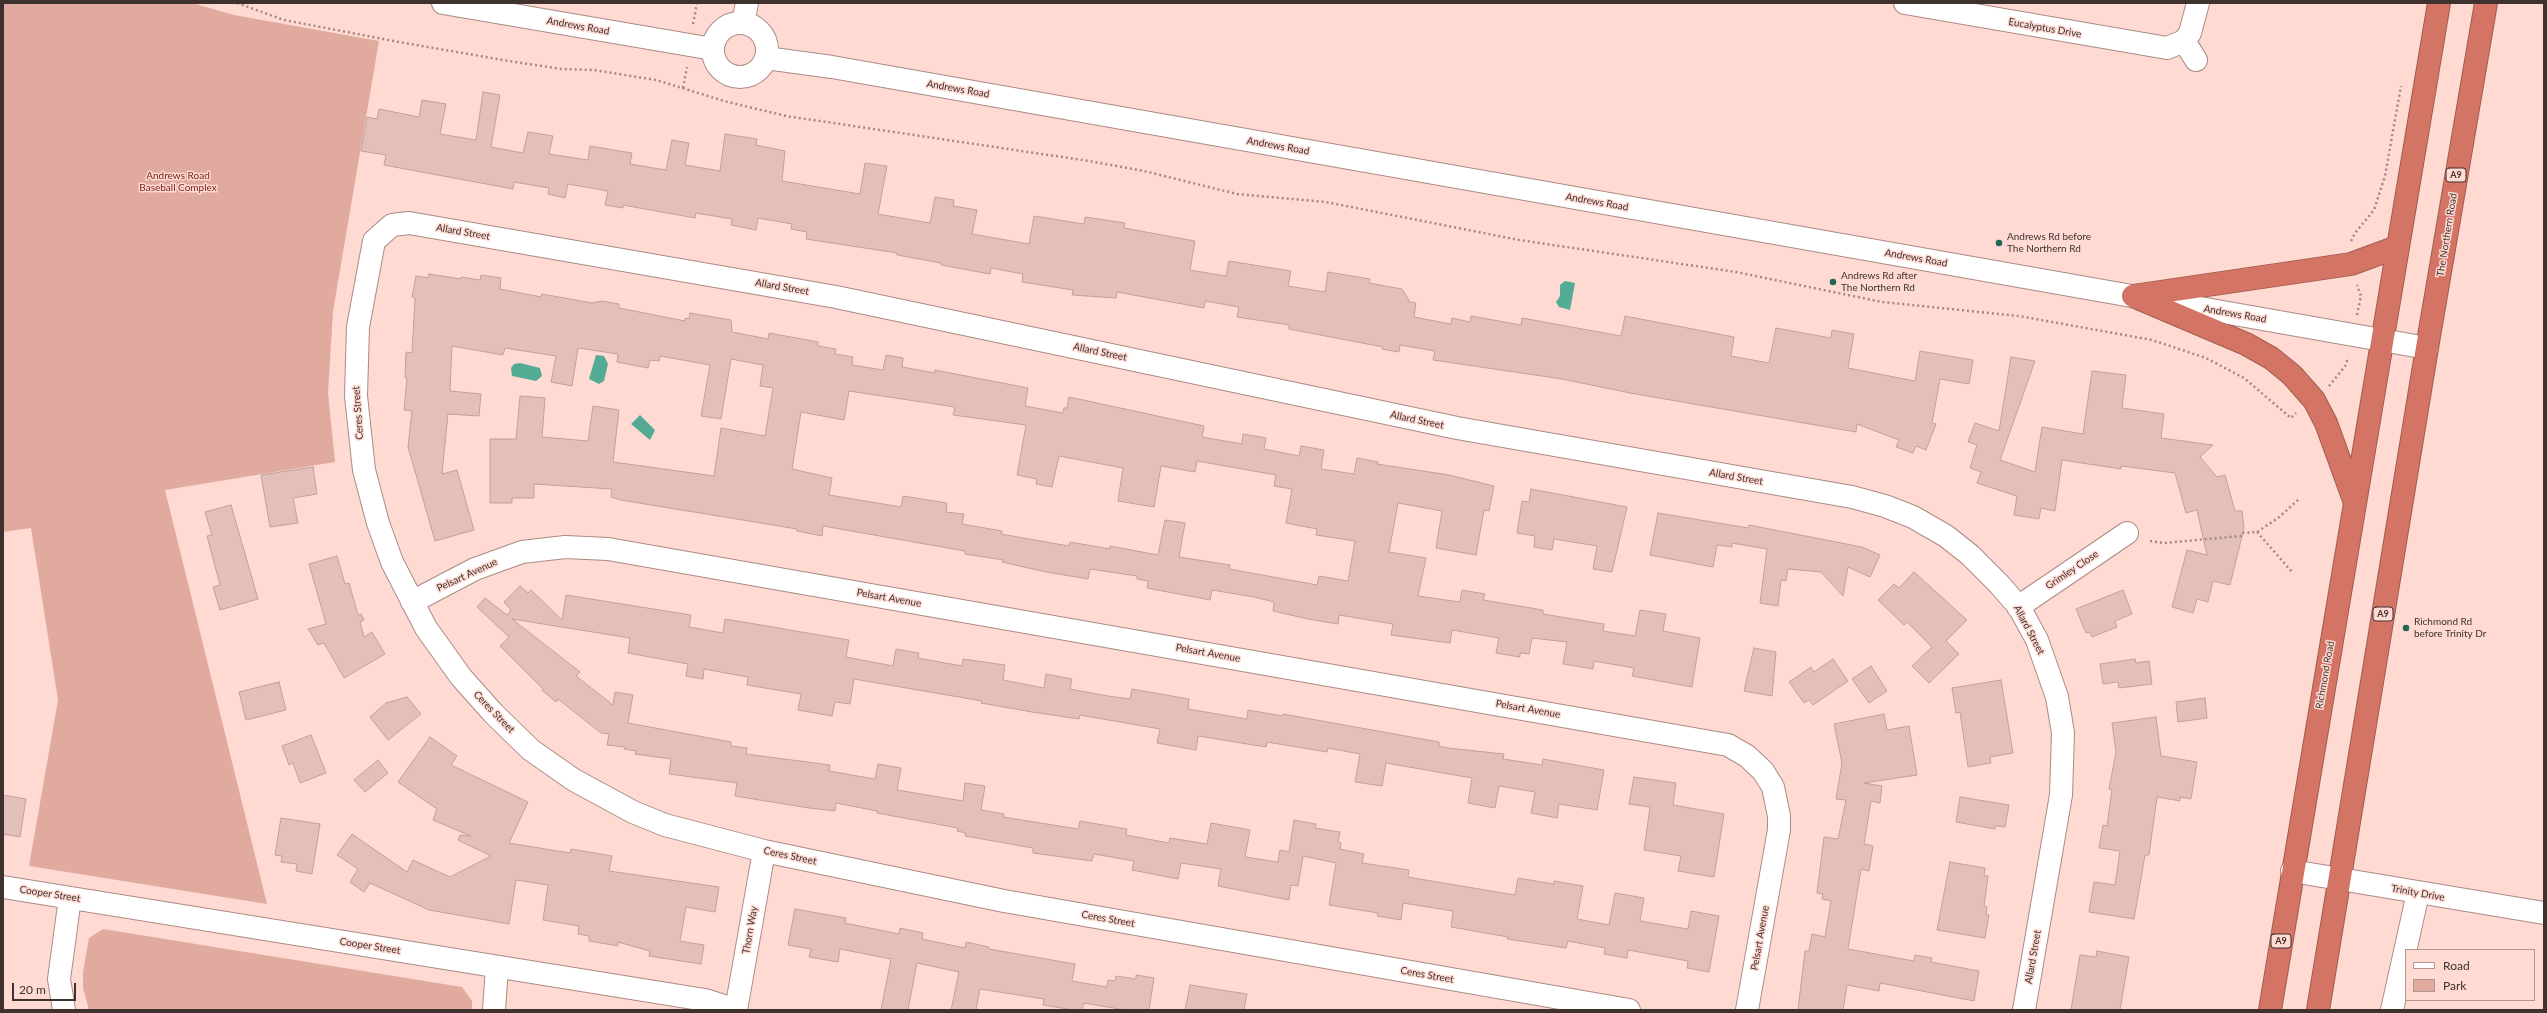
<!DOCTYPE html>
<style>
body{margin:0}
#map{position:relative;width:2547px;height:1013px;overflow:hidden;background:#fedad3;font-family:Lato,sans-serif}
canvas{display:block}
.frame{position:absolute;inset:0;border:4px solid #3e312e;pointer-events:none}
.legend{position:absolute;left:2405px;top:949px;width:130px;height:52px;box-sizing:border-box;background:#fedad3;border:1px solid #b19691;margin:0;padding:5px 7px;list-style:none;font-size:12px;color:#3e312e}
.legend li{display:flex;align-items:center;gap:8px;height:20px}
.legend b{width:20px;border:1px solid #b19691}
.scale{position:absolute;left:12px;top:983px;width:64px;height:18px;box-sizing:border-box;border:2px solid #3e312e;border-top:0;padding-left:5px;font-size:12px;line-height:14px;white-space:nowrap;color:#3e312e;-webkit-text-stroke:3px #fedad3;paint-order:stroke}
</style>
<div id="map">
<canvas width="2547" height="1013"></canvas>
<div class="frame"></div>
<ul class="legend">
<li><b style="height:5px;background:#fff"></b>Road</li>
<li><b style="height:11px;background:#e0aa9f"></b>Park</li>
</ul>
<div class="scale">20 m</div>
</div>
<script>
const c = document.querySelector('canvas').getContext('2d');
c.lineJoin = 'round';
function fill(path, color) { c.fillStyle = color; c.fill(path, 'evenodd'); }
const toPath = rows => new Path2D(rows.map(r => 'M' + r).join(''));
function strokePath(path, color, width, dash) { c.strokeStyle = color; c.lineWidth = width; c.lineCap = dash ? 'butt' : 'round'; c.setLineDash(dash || []); c.stroke(path); }
function drawText(font, color, halo, rows, align = 'center') {
  c.font = font + ' Lato,sans-serif'; c.lineWidth = 3; c.setLineDash([]); c.textBaseline = 'middle'; c.strokeStyle = halo; c.fillStyle = color; for (const [text, x, y, turn = 0] of rows) {
    c.save(); c.translate(x, y); c.rotate((+turn || 0) * Math.PI / 180); c.textAlign = isNaN(turn) ? turn : align; if (halo) c.strokeText(text, 0, 0); c.fillText(text, 0, 0); c.restore();
  }
}
fill(toPath([
 [3,3,192,3,234,15,379,41,333,311,328,393,335,462,165,490,267,904,29,866,58,700,31,528,3,532],
 [103,929,462,987,472,1001,472,1010,89,1010,83,988,83,972,89,938]
]), '#e0aa9f');
fill(toPath([
 [1565,281,1575,283,1570,310,1559,307,1556,302,1560,296,1560,285],
 [596,355,604,356,608,364,604,381,599,384,589,379],
 [520,363,540,368,542,376,536,381,512,376,511,368,514,364],
 [640,415,655,430,650,440,631,424]
]), '#53ab94');
const building = toPath([
 [483,92,500,95,491,147,523,153,528,132,553,136,549,154,588,160,590,146,632,153,630,164,666,170,672,140,689,143,685,165,720,171,725,134,757,139,756,145,785,151,782,181,860,194,865,163,887,166,878,214,930,223,935,197,954,200,953,206,977,210,972,234,1029,244,1034,216,1084,224,1085,217,1125,223,1124,228,1195,241,1190,270,1226,276,1229,261,1291,271,1288,286,1325,292,1328,272,1370,279,1369,283,1402,289,1410,302,1416,303,1414,317,1451,324,1452,318,1470,322,1471,316,1521,325,1522,318,1621,336,1625,316,1734,337,1731,356,1769,363,1776,328,1831,338,1832,330,1854,334,1848,368,1915,381,1920,351,1973,360,1969,384,1940,379,1932,423,1936,424,1926,450,1916,446,1913,453,1896,447,1899,440,1857,424,1856,432,1630,393,1562,379,1433,360,1435,351,1400,345,1399,352,1382,349,1383,347,1289,329,1289,325,1237,317,1239,307,1205,301,1204,308,1117,292,1116,298,1072,295,1073,290,1022,282,1023,274,991,268,990,274,941,265,941,263,897,255,897,253,806,239,807,232,791,229,792,224,758,218,756,230,731,225,732,219,696,213,695,218,623,205,623,208,605,205,608,191,568,184,565,198,548,194,549,188,514,182,513,189,384,165,386,155,361,151,367,117,377,119,379,109,419,117,422,100,446,104,440,134,476,140,483,92],
 [429,274,461,279,461,277,480,280,481,275,501,278,500,289,541,297,542,294,592,303,602,301,619,304,619,308,685,321,685,318,689,319,690,313,731,320,732,332,768,339,769,333,818,342,818,346,836,349,835,354,853,357,852,365,883,370,886,355,903,358,902,367,935,373,935,370,1028,388,1025,406,1063,413,1064,408,1067,408,1069,397,1204,426,1202,437,1242,444,1243,434,1266,438,1264,449,1299,456,1301,446,1324,450,1321,469,1354,474,1357,458,1378,462,1377,464,1449,475,1494,486,1489,511,1484,510,1476,555,1436,548,1442,511,1398,503,1389,552,1426,558,1418,596,1460,602,1462,590,1485,594,1483,600,1543,610,1543,614,1604,624,1603,631,1635,636,1640,610,1666,614,1663,631,1700,638,1692,687,1632,676,1634,668,1594,661,1593,669,1563,664,1567,642,1532,638,1529,654,1520,653,1520,657,1496,653,1499,638,1452,630,1450,643,1391,635,1393,624,1339,615,1338,624,1308,619,1273,611,1274,602,1254,597,1212,590,1210,600,1147,588,1148,581,1137,579,1137,576,1090,569,1088,579,1046,572,1002,562,1003,560,965,554,965,551,823,526,822,536,797,531,797,529,621,500,611,497,612,489,534,484,534,498,512,498,512,503,490,503,490,439,516,439,520,396,545,398,542,437,588,441,593,406,619,410,613,462,714,476,721,428,765,436,773,388,760,386,763,365,731,359,721,419,701,416,710,365,660,356,659,361,650,360,648,368,617,362,618,354,578,348,572,386,551,382,556,356,505,348,503,355,452,346,450,391,481,394,479,416,448,414,442,474,457,470,474,530,435,541,408,447,412,411,404,410,407,378,405,378,406,352,412,353,415,298,412,297,416,276,428,278,429,274],
 [849,391,955,407,953,415,1026,425,1017,475,1037,479,1036,484,1052,487,1059,456,1123,468,1118,501,1154,507,1161,466,1195,472,1197,461,1276,475,1274,486,1292,489,1286,523,1317,529,1316,535,1355,541,1348,581,1319,576,1317,585,1229,569,1230,565,1179,557,1185,523,1165,520,1158,555,1110,546,1110,549,1070,542,1069,546,1001,534,1002,531,962,524,964,514,946,512,947,503,903,496,901,507,829,495,832,478,792,469,801,412,844,420,849,391],
 [2011,357,2035,361,2000,460,2035,472,2042,427,2083,434,2092,371,2126,375,2122,408,2164,414,2161,438,2213,445,2200,457,2217,477,2225,475,2235,511,2242,511,2244,528,2230,585,2213,581,2208,602,2197,599,2193,613,2172,607,2187,550,2207,555,2197,510,2186,513,2175,473,2121,466,2121,469,2062,460,2055,511,2041,508,2039,519,2014,515,2017,496,1977,483,1981,472,1970,468,1977,445,1968,442,1975,423,1999,431,2011,357],
 [313,467,317,494,293,498,298,523,270,527,261,475,313,467],
 [1531,489,1627,507,1612,572,1593,569,1597,546,1554,539,1552,550,1534,547,1535,536,1517,533,1522,501,1529,502,1531,489],
 [231,505,258,599,220,610,213,587,220,585,207,536,212,535,205,512,231,505],
 [1658,513,1748,528,1749,525,1862,547,1880,555,1870,577,1848,567,1843,596,1821,572,1788,569,1786,581,1781,580,1778,606,1760,603,1767,549,1732,543,1732,547,1717,545,1713,567,1650,555,1658,513],
 [337,556,345,584,349,583,358,615,361,614,364,620,360,622,364,637,372,632,385,654,344,678,324,643,318,645,308,629,326,624,309,564,337,556],
 [1914,572,1967,620,1946,641,1959,654,1929,683,1912,666,1932,647,1907,622,1904,625,1878,600,1894,584,1899,588,1914,572],
 [520,586,528,593,531,590,562,620,566,595,691,615,689,627,723,633,725,619,849,640,846,657,893,666,896,649,919,653,918,658,962,666,963,659,1005,665,1003,680,1044,688,1046,674,1072,679,1070,689,1108,696,1130,699,1132,689,1189,699,1188,709,1247,719,1248,710,1283,716,1283,714,1439,742,1439,746,1448,748,1504,754,1503,759,1542,765,1543,759,1604,770,1597,810,1559,804,1557,818,1531,813,1535,792,1499,786,1495,808,1468,803,1472,778,1386,763,1382,786,1355,782,1360,754,1328,748,1327,752,1267,742,1266,747,1198,736,1196,750,1157,743,1160,729,1080,715,1079,719,1032,712,981,703,982,701,854,679,850,704,835,702,832,716,798,710,801,694,747,685,748,677,704,669,703,679,686,676,688,664,628,653,630,638,512,619,580,672,576,676,613,705,615,692,633,695,628,723,731,742,731,746,747,748,746,754,830,765,829,771,875,779,878,764,901,768,897,790,963,801,965,783,985,786,981,810,1004,814,1003,817,1078,829,1080,821,1127,829,1126,835,1169,843,1170,838,1207,844,1211,823,1250,830,1245,857,1278,862,1280,850,1289,852,1294,820,1316,824,1315,828,1340,832,1338,842,1341,843,1340,849,1364,854,1362,863,1409,870,1408,877,1515,895,1518,878,1554,884,1554,881,1583,886,1577,919,1609,925,1615,893,1644,898,1640,921,1688,929,1691,911,1719,916,1709,972,1687,968,1688,961,1628,950,1627,958,1604,954,1605,948,1568,941,1566,948,1507,939,1508,937,1451,927,1453,911,1403,903,1401,920,1377,916,1378,913,1329,905,1336,863,1303,856,1298,886,1291,885,1289,900,1218,886,1221,869,1181,863,1178,879,1132,870,1134,861,1094,854,1092,861,1033,853,1033,848,965,836,966,833,957,831,958,828,877,813,877,811,836,803,835,811,809,808,735,796,737,783,669,774,671,759,635,754,636,751,624,749,625,747,607,745,609,734,601,733,558,699,556,702,542,690,543,689,500,646,509,637,477,607,485,598,507,615,511,610,504,602,520,586],
 [2123,590,2132,614,2115,621,2117,627,2092,637,2090,632,2086,633,2076,609,2123,590],
 [1754,648,1776,652,1772,696,1744,691,1754,648],
 [1833,659,1848,681,1813,705,1809,700,1804,703,1789,682,1811,667,1814,672,1833,659],
 [2135,659,2136,663,2149,661,2152,684,2119,688,2118,682,2103,684,2100,664,2135,659],
 [1871,666,1887,691,1869,703,1852,679,1871,666],
 [2001,680,2013,753,1990,757,1991,763,1968,767,1960,712,1956,713,1952,688,2001,680],
 [279,682,286,710,246,720,239,692,279,682],
 [407,697,421,714,388,740,370,717,386,703,407,697],
 [2205,698,2207,718,2178,722,2176,702,2205,698],
 [1884,714,1887,730,1909,726,1917,775,1864,783,1882,786,1880,803,1871,801,1864,844,1873,846,1869,871,1861,869,1848,949,1914,961,1915,955,1932,958,1931,962,1979,971,1974,1001,1880,983,1879,991,1847,985,1843,1010,1798,1010,1805,951,1809,951,1812,934,1825,937,1831,901,1822,899,1823,894,1817,893,1824,837,1838,839,1846,800,1836,799,1842,763,1834,724,1884,714],
 [2156,717,2161,756,2197,762,2191,799,2180,797,2180,801,2157,797,2149,855,2145,855,2134,919,2089,912,2094,882,2115,885,2120,851,2099,848,2103,825,2107,826,2112,789,2109,789,2116,752,2112,723,2156,717],
 [311,735,326,773,300,783,293,763,289,765,282,746,311,735],
 [430,737,457,756,451,765,528,802,509,843,570,853,571,849,612,856,609,871,719,887,715,912,686,907,680,941,704,945,701,964,649,956,650,951,618,942,618,946,589,941,589,936,578,934,579,926,543,920,548,885,516,880,509,924,429,910,370,883,364,892,350,882,358,869,337,855,352,834,407,872,413,860,450,877,491,856,458,840,460,835,471,836,433,820,437,809,398,782,430,737],
 [378,760,388,773,365,792,354,780,378,760],
 [1634,777,1676,783,1673,805,1724,814,1714,877,1678,871,1681,856,1644,850,1650,807,1629,804,1634,777],
 [3,795,26,799,20,837,3,834,3,795],
 [1960,797,2009,805,2005,827,1995,826,1995,829,1956,822,1960,797],
 [281,818,320,824,312,874,296,871,297,864,281,862,282,856,275,855,281,818],
 [1950,862,1985,868,1984,876,1988,876,1984,906,1987,907,1986,915,1989,915,1985,938,1937,930,1950,862],
 [795,909,846,918,845,923,899,934,900,928,923,933,922,939,965,948,966,942,989,947,989,949,1075,964,1072,981,1107,987,1108,980,1115,981,1116,976,1136,979,1136,975,1154,978,1149,1010,1125,1010,1084,1003,1082,1010,1074,1010,1043,1005,1044,999,980,989,976,1010,951,1010,959,972,917,963,908,1010,881,1010,891,959,840,949,838,962,809,957,811,949,788,945,795,909],
 [2097,951,2129,957,2120,1010,2071,1010,2080,955,2096,957,2097,951],
 [1190,985,1247,994,1244,1010,1185,1010,1190,985]
]);
fill(building, '#e2c0b9');
strokePath(building, '#c1a09a', 1);
const street = toPath([
 [1905,3,2167,48,2184,41,2190,33,2198,3],
 [2184,41,2196,60],
 [412,602,475,569,522,552,565,547,608,549,1728,745,1747,756,1763,771,1773,787,1779,816,1779,830,1747,1010],
 [2018,607,2127,533],
 [3,887,705,1000,736,1010],
 [64,1010,59,979,70,898],
 [494,1010,497,967],
 [736,1010,764,851],
 [1629,1010,1004,901,764,851,665,825,633,812,574,780,531,750,493,713,461,677,426,628,392,562,378,523,364,470,356,396,358,327,374,241,392,225,409,223,836,297,1457,428,1852,497,1885,506,1913,517,1946,536,1970,555,1999,584,2019,607,2037,640,2057,697,2063,733,2061,795,2024,1010],
 [2392,1010,2418,893]
]);
const secondary = toPath([
 [443,3,713,49],
 '713 50a27 27 0 1 1 54 0a27 27 0 1 1-54 0Z',
 [743,23,747,3],
 [766,58,832,67,2427,348],
 [2292,871,2544,913]
]);
const highway = toPath([
 [2133,296,2246,344,2271,358,2292,375,2314,400,2326,423,2354,500],
 [2133,296,2351,264,2397,247],
 [2270,1010,2439,3],
 [2318,1010,2427,348,2486,3]
]);
strokePath(street, '#ac8b85', 24);
strokePath(secondary, '#ac8b85', 24);
strokePath(highway, '#a05d51', 24);
strokePath(toPath([
 [237,3,284,20,399,42,503,60,561,69,594,70,656,80,724,101,786,116,1089,161,1144,171,1237,194,1326,202,1519,240,1736,272,1882,302,2019,316,2152,340,2206,358,2244,378,2291,418,2296,413],
 [693,24,697,3],
 [683,88,687,67],
 [2351,241,2355,233,2374,210,2385,176,2401,86],
 [2357,315,2361,296,2357,285],
 [2329,386,2346,365,2348,357],
 [2257,532,2293,573],
 [2150,541,2164,543,2241,536,2242,533,2257,532,2278,518,2299,499]
]), '#a08882', 2.5, [2, 3]);
strokePath(street, '#fff', 22);
strokePath(secondary, '#fff', 22);
strokePath(highway, '#d47464', 22);
for (const [x, y, r, color] of [
 [1999,243,4,"#226555"],
 [1833,282,4,"#226555"],
 [2406,628,4,"#226555"]
]) { const dot = new Path2D(); dot.arc(x, y, r, 0, 2 * Math.PI); c.fillStyle = color; c.fill(dot); strokePath(dot, '#fedad3', 1.5); }
for (const [x, y, w] of [
 [2456,175,20],
 [2383,614,20],
 [2281,941,20]
]) { const box = new Path2D(); box.roundRect(x - w / 2, y - 7, w, 14, 3); c.fillStyle = '#fedad3'; c.fill(box); strokePath(box, '#3e312e', 1); }
drawText('bold 9px', '#3e312e', null, [
 ["A9",2456,175],
 ["A9",2383,614],
 ["A9",2281,941]
]);
drawText('10px', '#3e312e', '#fedad3', [
 ["Andrews Road",578,26,10],
 ["Eucalyptus Drive",2045,28,10],
 ["Andrews Road",958,89,10],
 ["Andrews Road",1278,146,10],
 ["Andrews Road",1597,202,10],
 ["Allard Street",463,232,10],
 ["The Northern Road",2447,235,-81],
 ["Andrews Road",1916,258,10],
 ["Allard Street",782,287,10],
 ["Andrews Road",2235,314,10],
 ["Allard Street",1100,352,12],
 ["Ceres Street",358,413,-94],
 ["Allard Street",1417,420,12],
 ["Allard Street",1736,477,10],
 ["Grimley Close",2072,570,-34],
 ["Pelsart Avenue",467,575,-25],
 ["Pelsart Avenue",889,598,10],
 ["Allard Street",2029,630,62],
 ["Pelsart Avenue",1208,653,10],
 ["Richmond Road",2325,675,-80],
 ["Pelsart Avenue",1528,709,10],
 ["Ceres Street",494,712,46],
 ["Ceres Street",790,856,12],
 ["Trinity Drive",2418,893,10],
 ["Cooper Street",50,894,9],
 ["Ceres Street",1108,919,10],
 ["Thorn Way",750,930,-80],
 ["Pelsart Avenue",1760,938,-80],
 ["Cooper Street",370,946,9],
 ["Allard Street",2033,957,-80],
 ["Ceres Street",1427,975,10]
]);
drawText('10px', '#7a2418', '#fedad3', [
 ["Andrews Road",178,176],
 ["Baseball Complex",178,188]
]);
drawText('10px', '#3e312e', '#fedad3', [
 ["Andrews Rd before",2007,237],
 ["The Northern Rd",2007,249],
 ["Andrews Rd after",1841,276],
 ["The Northern Rd",1841,288],
 ["Richmond Rd",2414,622],
 ["before Trinity Dr",2414,634]
], 'left');
</script>
